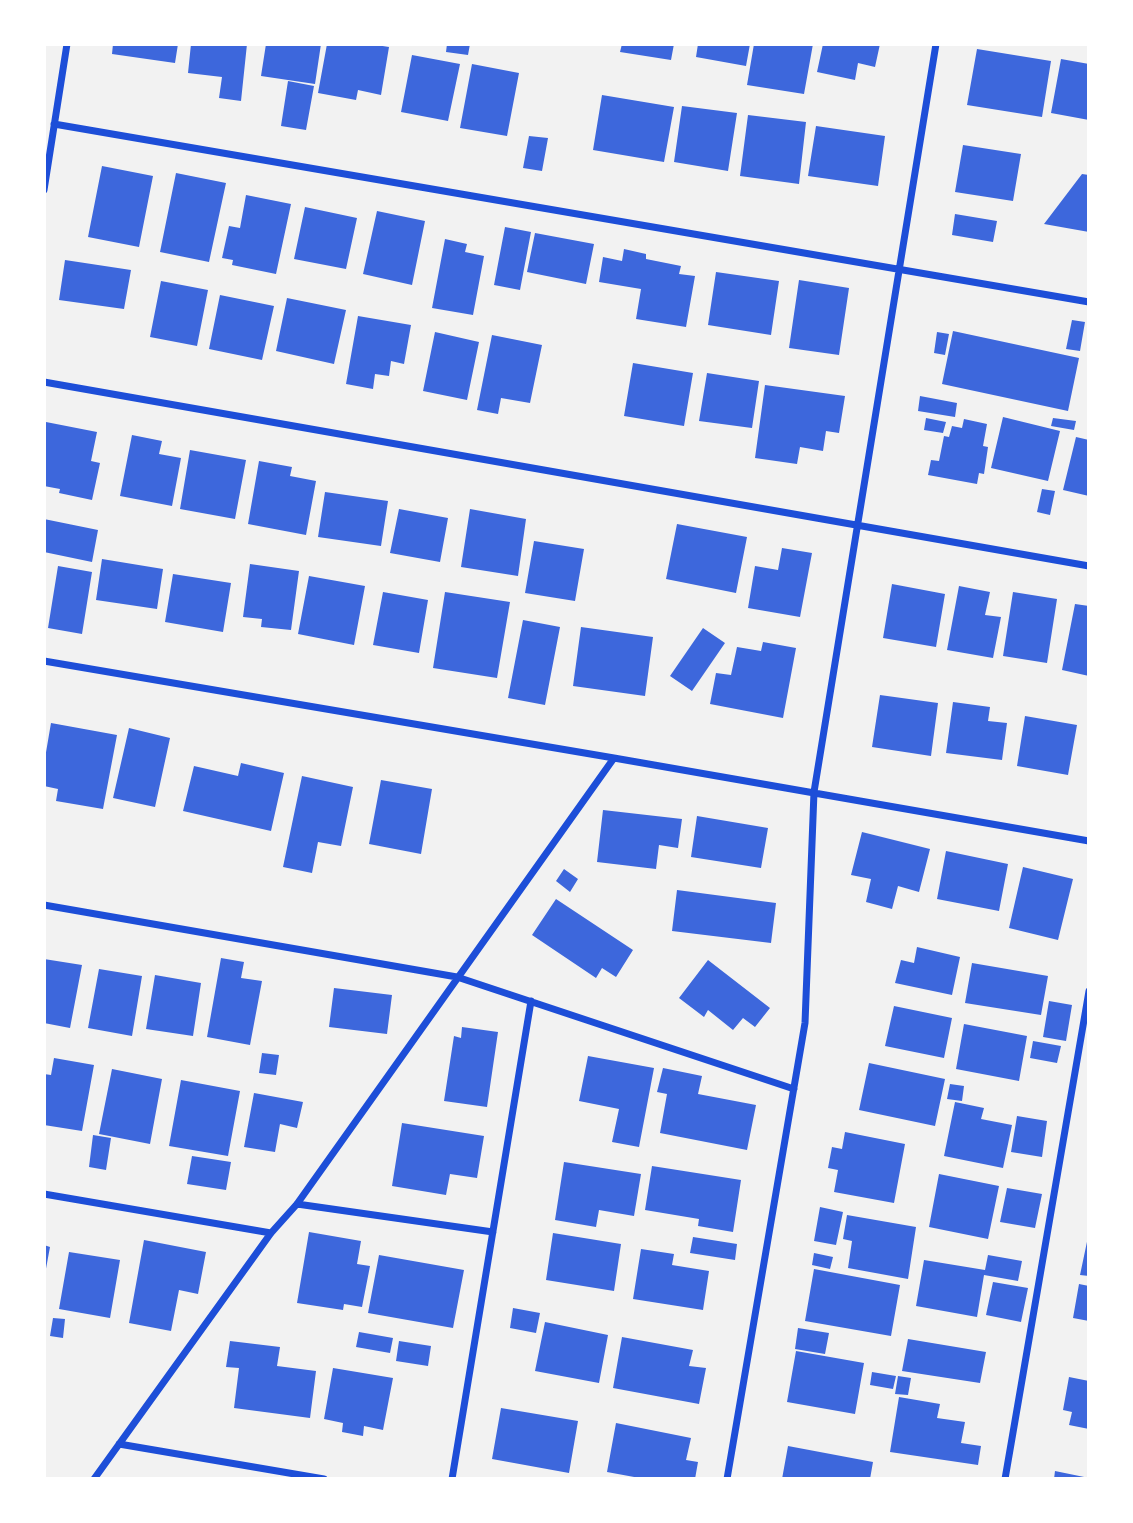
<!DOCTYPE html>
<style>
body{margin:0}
#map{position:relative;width:1133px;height:1523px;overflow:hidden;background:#f2f2f2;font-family:Merriweather,serif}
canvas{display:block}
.frame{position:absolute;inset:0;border:46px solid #fff;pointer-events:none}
</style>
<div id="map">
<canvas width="1133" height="1523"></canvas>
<div class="frame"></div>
</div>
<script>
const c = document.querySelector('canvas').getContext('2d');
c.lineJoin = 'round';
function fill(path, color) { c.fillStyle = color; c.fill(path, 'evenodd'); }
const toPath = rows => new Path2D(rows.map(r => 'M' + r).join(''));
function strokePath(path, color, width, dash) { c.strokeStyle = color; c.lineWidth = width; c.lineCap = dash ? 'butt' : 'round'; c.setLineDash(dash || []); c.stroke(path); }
fill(toPath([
 [113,44,178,44,175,63,112,54],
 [191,44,247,44,241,101,219,98,222,77,188,73],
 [266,44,321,44,315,84,261,76],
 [327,44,370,44,389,47,381,95,358,90,356,100,318,93],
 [447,44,470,44,468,55,446,52],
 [622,44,674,44,671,60,620,52],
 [698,44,750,44,746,66,696,57],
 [754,44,813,44,804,94,747,85],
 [823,44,880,44,875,67,858,63,855,80,817,72],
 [977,49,1051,61,1042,117,967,105],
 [412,55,460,64,448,121,401,112],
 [1061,59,1089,64,1089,120,1051,113],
 [472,64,519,73,507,136,460,128],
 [288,81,314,86,306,130,281,126],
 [602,95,674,107,664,162,593,150],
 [682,106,737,113,728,171,674,162],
 [748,115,806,122,799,184,740,176],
 [816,126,885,136,878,186,808,176],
 [529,136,548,138,542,171,523,168],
 [963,145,1021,154,1013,201,955,192],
 [102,166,153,176,139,247,88,237],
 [176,173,226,183,209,262,160,252],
 [1082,174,1089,175,1089,232,1044,224],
 [246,195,291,204,276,274,232,265,233,260,222,258,229,226,240,228],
 [305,207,357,218,346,269,294,259],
 [377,211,425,221,412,285,363,274],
 [955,214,997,221,993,242,952,235],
 [505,227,531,232,520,290,494,285],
 [535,233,594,244,586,284,527,272],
 [445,239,467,244,465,252,484,256,473,315,432,308],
 [624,249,646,254,646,259,681,266,679,274,695,276,686,327,636,319,641,289,599,282,603,257,622,261],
 [65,260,131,270,124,309,59,300],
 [716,272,779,281,771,335,708,325],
 [799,280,849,288,839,355,789,348],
 [161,281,208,290,197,346,150,337],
 [220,295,274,306,262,360,209,349],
 [287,298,346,310,334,364,276,351],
 [358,316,411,325,404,364,391,361,389,376,375,374,373,389,346,384],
 [1072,320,1085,322,1080,351,1066,349],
 [953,331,1079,358,1068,411,942,384],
 [435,332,479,342,467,400,423,391],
 [937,332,949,334,945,355,934,353],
 [492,335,542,345,530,403,501,398,498,414,477,410],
 [633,363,693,373,684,426,624,416],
 [707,373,759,381,752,428,699,421],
 [765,385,845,396,839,433,826,431,823,451,800,447,797,464,755,458],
 [920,396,957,403,955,417,918,411],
 [1003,417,1060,431,1048,481,991,468],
 [926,418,946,422,943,433,924,430],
 [1053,418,1076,421,1074,430,1051,426],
 [964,419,987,424,983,446,988,447,984,474,979,473,977,484,928,475,931,460,939,461,944,436,949,437,952,426,962,428],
 [46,422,97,432,91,461,100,463,92,500,59,493,60,489,44,486],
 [132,435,162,441,159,454,181,458,172,506,120,496],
 [1076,437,1089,440,1089,496,1063,490],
 [190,450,246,460,235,519,180,509],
 [259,461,292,467,290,476,316,481,306,535,248,524],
 [1042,489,1055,491,1050,515,1037,512],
 [325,492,388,501,381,546,318,537],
 [399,509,448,518,440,562,390,553],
 [470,509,526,519,518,576,461,567],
 [44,519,98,530,92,562,44,552],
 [677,524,747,537,736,593,666,579],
 [534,541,584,549,575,601,525,593],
 [782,548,812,553,800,617,748,608,755,566,778,570],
 [102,559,163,569,157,609,96,600],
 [250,564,299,571,291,630,261,627,262,619,243,617],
 [58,566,92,572,82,634,48,628],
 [173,574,231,583,223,632,165,622],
 [309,576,365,586,354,645,298,634],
 [892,584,945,594,936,647,883,638],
 [959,586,990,592,985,615,1001,617,993,658,947,650],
 [383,592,428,600,419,653,373,645],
 [445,592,510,602,497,678,433,668],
 [1013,592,1057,599,1047,663,1003,656],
 [1075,604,1089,606,1089,676,1062,670],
 [523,620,560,627,545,705,508,698],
 [581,627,653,637,645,696,573,686],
 [703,628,725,643,692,691,670,676],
 [763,642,796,648,783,718,710,704,716,673,731,675,737,647,761,651],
 [880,695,938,703,931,756,872,747],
 [953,702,990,707,988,721,1007,723,1002,760,946,753],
 [1025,716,1077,725,1068,775,1017,766],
 [51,723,117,735,103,809,56,801,58,789,44,786,44,764],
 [129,728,170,738,155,807,113,798],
 [241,763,284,773,271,831,183,811,194,766,238,776],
 [302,776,353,787,341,846,318,842,312,873,283,867],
 [381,780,432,789,421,854,369,844],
 [603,810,682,819,678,848,659,845,656,869,597,862],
 [697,816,768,828,761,868,691,857],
 [862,832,930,849,919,892,898,886,892,909,866,902,871,879,851,875],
 [946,851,1008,864,999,911,937,899],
 [1023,867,1073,879,1058,940,1009,928],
 [564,869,578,879,570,892,556,881],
 [677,890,776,903,771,943,672,931],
 [556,899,633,950,616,977,602,968,596,978,532,935],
 [917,947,960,957,952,995,895,983,901,960,914,963],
 [221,958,244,962,241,978,262,981,250,1045,207,1037],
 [44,959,82,965,70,1028,44,1023],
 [708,960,770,1008,755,1027,743,1018,733,1030,708,1010,704,1017,679,998],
 [972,963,1048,976,1041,1015,965,1003],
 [99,969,142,976,132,1036,88,1028],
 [155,975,201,983,193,1036,146,1029],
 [334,988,392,995,387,1034,329,1027],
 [1049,1001,1072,1005,1066,1041,1043,1037],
 [894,1006,952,1018,944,1058,885,1046],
 [964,1024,1027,1036,1019,1081,956,1069],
 [462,1027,498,1032,487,1107,444,1101,454,1036,461,1038],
 [1033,1041,1061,1046,1057,1063,1030,1058],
 [262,1053,279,1055,276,1075,259,1073],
 [588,1056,654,1068,639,1147,612,1142,619,1109,579,1101],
 [54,1058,94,1065,82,1131,44,1125,44,1074,51,1075],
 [869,1063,945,1079,935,1126,859,1110],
 [663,1068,702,1076,698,1094,756,1105,747,1150,660,1133,667,1094,657,1092],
 [112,1069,162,1079,150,1144,99,1134],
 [181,1080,240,1091,228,1156,169,1146],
 [950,1084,964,1086,962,1101,947,1099],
 [254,1093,303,1102,297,1128,280,1124,275,1152,244,1147],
 [955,1102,984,1108,981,1119,1012,1125,1003,1168,944,1156],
 [1017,1116,1047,1121,1042,1157,1011,1152],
 [402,1123,484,1136,477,1178,450,1174,446,1195,392,1186],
 [845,1132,905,1144,894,1203,834,1192,838,1170,828,1168,832,1147,842,1149],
 [93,1135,111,1138,106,1170,89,1167],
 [192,1156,231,1162,226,1190,187,1184],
 [564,1162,641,1174,634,1216,599,1210,596,1227,555,1220],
 [652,1166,741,1180,733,1232,698,1226,699,1219,645,1210],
 [939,1174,999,1186,988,1239,929,1227],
 [1007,1188,1042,1194,1035,1228,1000,1222],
 [820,1207,843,1212,836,1245,814,1241],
 [847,1215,916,1227,908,1279,848,1268,852,1241,843,1239],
 [309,1232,361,1241,357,1264,370,1266,362,1307,344,1304,343,1310,297,1303],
 [553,1233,621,1244,614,1291,546,1280],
 [693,1237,737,1244,735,1260,690,1253],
 [1088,1237,1089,1238,1089,1276,1080,1275],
 [144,1240,206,1252,198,1294,179,1290,171,1331,129,1323],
 [44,1245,50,1247,45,1274,44,1274],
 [641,1249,674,1254,672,1265,709,1271,703,1310,633,1299],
 [69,1252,120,1260,110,1318,59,1309],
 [814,1253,833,1257,830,1269,812,1265],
 [379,1255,464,1270,453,1328,368,1313],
 [988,1255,1022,1261,1018,1281,984,1275,977,1317,916,1306,924,1260,985,1270],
 [814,1269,900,1285,891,1336,805,1321],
 [993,1282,1028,1288,1021,1322,986,1315],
 [1079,1284,1089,1286,1089,1321,1073,1318],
 [513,1308,540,1313,536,1333,510,1328],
 [53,1318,65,1319,63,1338,50,1336],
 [545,1322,608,1335,599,1383,535,1371],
 [798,1328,829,1333,825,1354,795,1349],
 [359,1332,393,1338,390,1353,356,1347],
 [622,1337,693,1350,689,1366,706,1368,699,1404,613,1388],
 [908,1339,986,1352,980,1383,902,1371],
 [230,1341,280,1347,277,1366,316,1371,310,1418,234,1408,239,1368,226,1367],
 [399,1341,431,1346,428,1366,396,1361],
 [796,1351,864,1363,855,1414,787,1402],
 [333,1368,393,1378,383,1430,364,1426,363,1436,342,1432,343,1423,324,1419],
 [872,1372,896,1376,893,1389,870,1385],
 [898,1376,911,1378,908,1395,895,1394],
 [1069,1377,1089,1381,1089,1429,1069,1425,1072,1412,1063,1410],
 [899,1397,940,1404,937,1418,965,1422,961,1443,981,1446,978,1465,890,1452],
 [501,1408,578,1421,569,1473,492,1459],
 [616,1423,691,1438,686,1460,698,1462,695,1479,645,1479,607,1472],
 [788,1446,873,1462,870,1479,782,1479],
 [1055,1471,1089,1478,1089,1479,1054,1479]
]), '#3d67dc');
strokePath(toPath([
 [54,124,1089,302],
 [44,190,67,44],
 [44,382,1089,566],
 [44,661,614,758,297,1204,271,1233,94,1479],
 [614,758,1089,841],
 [44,905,457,977,794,1089],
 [44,1194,271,1233],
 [297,1204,493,1232],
 [119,1444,324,1479],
 [452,1479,531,1001],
 [727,1479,805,1023,814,792,936,44],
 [1005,1479,1089,991]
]), '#1d4ed8', 7);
</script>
